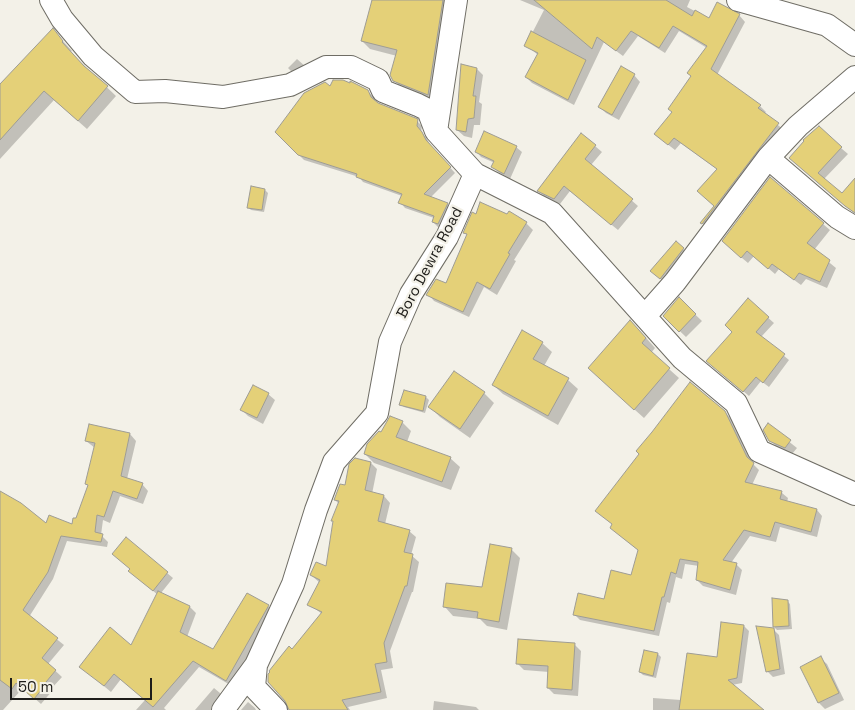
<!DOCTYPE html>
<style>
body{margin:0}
#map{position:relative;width:855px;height:710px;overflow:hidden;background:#f3f1e8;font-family:"Space Grotesk",sans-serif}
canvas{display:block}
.scale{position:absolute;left:10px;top:678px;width:142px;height:22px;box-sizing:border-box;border:2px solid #1e1d1a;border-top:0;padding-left:6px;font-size:15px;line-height:18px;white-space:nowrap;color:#1e1d1a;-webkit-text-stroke:4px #f3f1e8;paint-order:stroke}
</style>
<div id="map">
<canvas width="855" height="710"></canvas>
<div class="scale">50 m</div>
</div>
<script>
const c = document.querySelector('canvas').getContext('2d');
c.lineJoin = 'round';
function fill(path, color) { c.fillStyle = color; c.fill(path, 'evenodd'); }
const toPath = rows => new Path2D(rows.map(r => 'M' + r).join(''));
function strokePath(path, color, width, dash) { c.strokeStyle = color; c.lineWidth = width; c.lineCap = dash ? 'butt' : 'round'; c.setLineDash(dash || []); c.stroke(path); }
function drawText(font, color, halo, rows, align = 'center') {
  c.font = font + ' "Space Grotesk",sans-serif'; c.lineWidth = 4.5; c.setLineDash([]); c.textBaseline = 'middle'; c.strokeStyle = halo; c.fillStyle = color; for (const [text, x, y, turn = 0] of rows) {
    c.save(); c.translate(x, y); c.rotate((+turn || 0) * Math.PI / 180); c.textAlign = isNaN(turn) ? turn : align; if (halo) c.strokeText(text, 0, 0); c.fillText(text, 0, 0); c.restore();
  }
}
fill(toPath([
 [373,0,454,0,436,103,403,89,394,80,397,56,370,49,362,41],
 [520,0,690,0,687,7,710,19,717,4,739,15,745,22,717,75,760,106,766,112,764,114,784,130,708,229,702,223,715,207,705,197,718,170,681,143,675,150,662,140,673,112,707,48,679,31,665,53,638,36,623,56,604,42,574,105,532,83,526,77,538,55,526,45,544,10],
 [53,30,72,51,70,52,116,96,87,129,54,100,0,159,0,86],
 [297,59,306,67,293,73,288,68],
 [462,66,477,69,483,75,479,102,482,104,480,125,474,125,472,138,464,136,457,130],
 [634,75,640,82,619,120,606,113,599,106],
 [331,88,367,91,373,96,376,103,417,121,422,126,421,132,427,139,431,146,455,173,430,198,447,204,452,209,444,228,438,227,433,222,434,218,405,208,400,202,402,196,363,182,359,177,304,160,276,132],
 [581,134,602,152,591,165,638,206,618,230,570,191,560,204,544,196,538,190],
 [516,147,522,152,510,179,498,172,493,167,495,163,481,157,476,151],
 [841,148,848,154,824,179,842,195,855,180,855,214,790,158],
 [770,179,830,230,814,250,836,268,827,288,806,279,801,285,779,269,775,274,754,256,748,263,730,248],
 [265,190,268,193,264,212,251,210,248,207],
 [526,223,533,230,514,260,516,261,497,295,484,287,469,317,434,301,428,294,447,285,468,235,465,233],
 [683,249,690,255,667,284,658,277],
 [679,299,702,321,686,337,664,316],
 [748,300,774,323,761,337,789,360,769,387,761,381,749,396,712,365,733,332],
 [640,331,655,348,651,353,679,378,644,418,598,377],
 [542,343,552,352,544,366,568,380,578,389,558,425,503,394,493,385],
 [484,393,494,403,470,438,440,417,430,407],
 [268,394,275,400,263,424,248,416,242,410],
 [426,397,429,400,425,413,404,407,401,404],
 [725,412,731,419,752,463,759,470,752,485,782,493,788,498,787,502,817,510,822,516,817,537,780,527,776,542,750,536,731,563,736,564,742,570,736,595,703,586,697,580,699,566,685,564,682,579,676,577,670,603,667,602,659,636,580,620,575,615,605,601,632,577,639,551,617,533,613,525,596,511],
 [402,422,411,431,407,442,450,458,460,467,451,490,374,463,365,454,382,433],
 [768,425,797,448,792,454,777,447,770,440],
 [90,426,130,434,136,441,127,479,142,484,148,491,143,504,120,496,110,523,103,520,101,535,108,542,107,547,67,541,53,579,29,617,64,645,48,664,62,677,51,689,53,690,41,704,23,688,3,710,0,710,0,507,47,525,73,525,89,486,86,484,95,448,86,441],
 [371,463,377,469,372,494,384,496,390,503,385,524,409,531,416,537,411,555,419,562,413,592,412,592,390,651,393,668,381,670,387,698,348,707,350,710,290,710,292,650,322,614,309,604,320,583,311,575,327,568,339,504,335,500],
 [511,549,520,558,507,630,487,626,480,619,453,616,445,607,483,588],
 [167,573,173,578,161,593,190,607,196,613,187,637,214,651,268,606,274,613,232,686,199,667,164,708,166,710,136,710,145,700,121,679,111,692,81,667,131,647,158,595,135,576],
 [787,601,790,604,792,629,777,630,774,627],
 [744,626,749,631,742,683,732,685,762,710,653,710,653,698,681,700,718,658],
 [773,629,779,635,785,674,773,677,767,671],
 [574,644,581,651,578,696,554,694,548,688,549,672,524,670,517,663],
 [645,651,658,654,661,657,656,678,643,675,640,672],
 [820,658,827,664,844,700,825,709,819,703,802,667],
 [214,688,226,698,218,710,195,710],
 [434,701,476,707,479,710,433,710],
 [248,702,255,708,256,710,241,710]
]), '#0003');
const building = toPath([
 [372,0,443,0,428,95,393,81,390,75,397,50,361,41,372,0],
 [534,0,666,0,692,16,695,10,709,18,717,2,740,14,711,69,761,105,758,108,779,123,702,224,700,223,714,206,697,191,717,169,674,138,668,145,654,134,672,112,668,109,691,76,687,73,707,46,673,26,659,48,631,31,616,51,597,37,592,49,534,0],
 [53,28,63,41,62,42,84,66,108,86,78,121,44,91,0,140,0,84,53,28],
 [531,31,586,60,568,100,525,77,538,53,524,46,531,31],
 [461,64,477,68,473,96,476,96,474,118,468,119,466,132,456,130,461,64],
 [621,66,635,74,612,115,598,107,621,66],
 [333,80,343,80,350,83,350,81,368,90,371,97,378,103,418,119,417,126,422,132,426,140,451,167,424,194,448,203,438,224,432,222,434,216,398,203,402,194,356,177,357,174,298,155,275,132,304,93,325,82,330,86,333,80],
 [819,126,842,147,818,173,842,193,855,178,855,213,845,206,789,158,804,141,803,140,819,126],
 [484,131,517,146,504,174,491,167,494,161,475,152,484,131],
 [581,133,596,145,585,159,633,199,611,225,564,186,554,199,537,191,581,133],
 [770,177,824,223,807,243,830,260,820,282,799,273,794,280,772,264,768,269,747,251,741,258,722,241,770,177],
 [251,186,265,189,262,210,247,208,251,186],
 [480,202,507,214,509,211,527,222,508,253,510,254,490,289,477,282,463,312,426,295,436,279,446,283,467,234,463,233,472,212,476,214,480,202],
 [676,241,684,248,660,279,650,271,676,241],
 [679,297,696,314,679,332,663,316,679,297],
 [748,298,769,317,756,332,785,354,763,383,756,377,743,392,706,361,732,332,725,325,748,298],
 [630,320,646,338,642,343,670,368,634,410,588,368,630,320],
 [522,330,543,342,533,359,569,378,548,416,492,385,522,330],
 [454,371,485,392,460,429,428,407,454,371],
 [690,382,725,411,747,457,754,463,745,482,782,491,780,499,817,509,811,532,775,522,770,537,744,530,723,560,737,563,730,590,696,580,698,562,680,559,676,574,671,572,664,597,662,597,654,631,573,615,578,593,604,599,611,570,631,575,638,550,610,528,612,524,595,511,639,454,636,451,652,432,690,382],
 [253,385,269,393,257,418,240,410,253,385],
 [404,390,426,396,423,411,399,405,404,390],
 [390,416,403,421,396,437,451,457,442,482,364,454,367,444,379,431,381,432,390,416],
 [768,423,791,440,785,448,769,441,763,430,768,423],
 [89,424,130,433,121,476,143,483,137,499,113,491,104,517,97,515,95,532,103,534,101,542,61,536,48,572,23,610,58,638,42,658,56,670,46,682,47,683,34,699,16,683,12,689,0,680,0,491,21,503,46,523,49,515,72,524,73,518,76,518,88,485,85,484,95,443,85,441,89,424],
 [355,458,371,462,365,490,384,495,378,521,410,530,404,552,413,554,407,586,405,586,384,643,387,662,375,664,381,692,342,700,348,710,289,710,285,701,268,682,268,674,270,672,269,671,289,646,292,649,322,612,307,605,320,580,310,575,316,562,326,566,333,521,331,521,339,501,334,500,340,484,345,485,349,464,355,458],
 [126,537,168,572,153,591,128,571,130,569,112,554,126,537],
 [490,544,512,548,499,622,477,618,478,612,443,607,446,583,482,587,490,544],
 [158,591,190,606,180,632,213,649,247,593,269,605,226,681,193,661,153,707,114,674,104,686,79,667,110,627,131,645,158,591],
 [772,598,788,600,789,626,773,627,772,598],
 [721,622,744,625,737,678,728,680,764,710,679,710,687,653,717,657,721,622],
 [756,626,774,628,780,669,766,672,756,626],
 [518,639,575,643,572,690,547,688,548,666,516,664,518,639],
 [644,650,658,653,653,676,639,672,644,650],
 [821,656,839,693,818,703,800,667,821,656]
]);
fill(building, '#e4d078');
strokePath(building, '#9e9c94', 1);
const minor = toPath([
 [51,0,62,19,93,56,135,92,165,91,223,97,290,85,326,67,351,67,378,80,383,91,418,105,428,110,436,131],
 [738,0,827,25,855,45],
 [768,158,798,126,855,77],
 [475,174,552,213,682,358,736,403,759,451,855,494],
 [645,316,675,282,768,158,837,217,855,228],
 [256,665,254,687,276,710],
 [223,710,256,665,293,584,316,510,334,462,377,413,390,342,411,294,447,237,475,174,436,131,456,0]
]);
strokePath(minor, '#6f6d65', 24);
strokePath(minor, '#fff', 22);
drawText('15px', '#1e1d1a', '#f3f1e8', [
 ["Boro Dewra Road",430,263,-62]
]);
</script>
